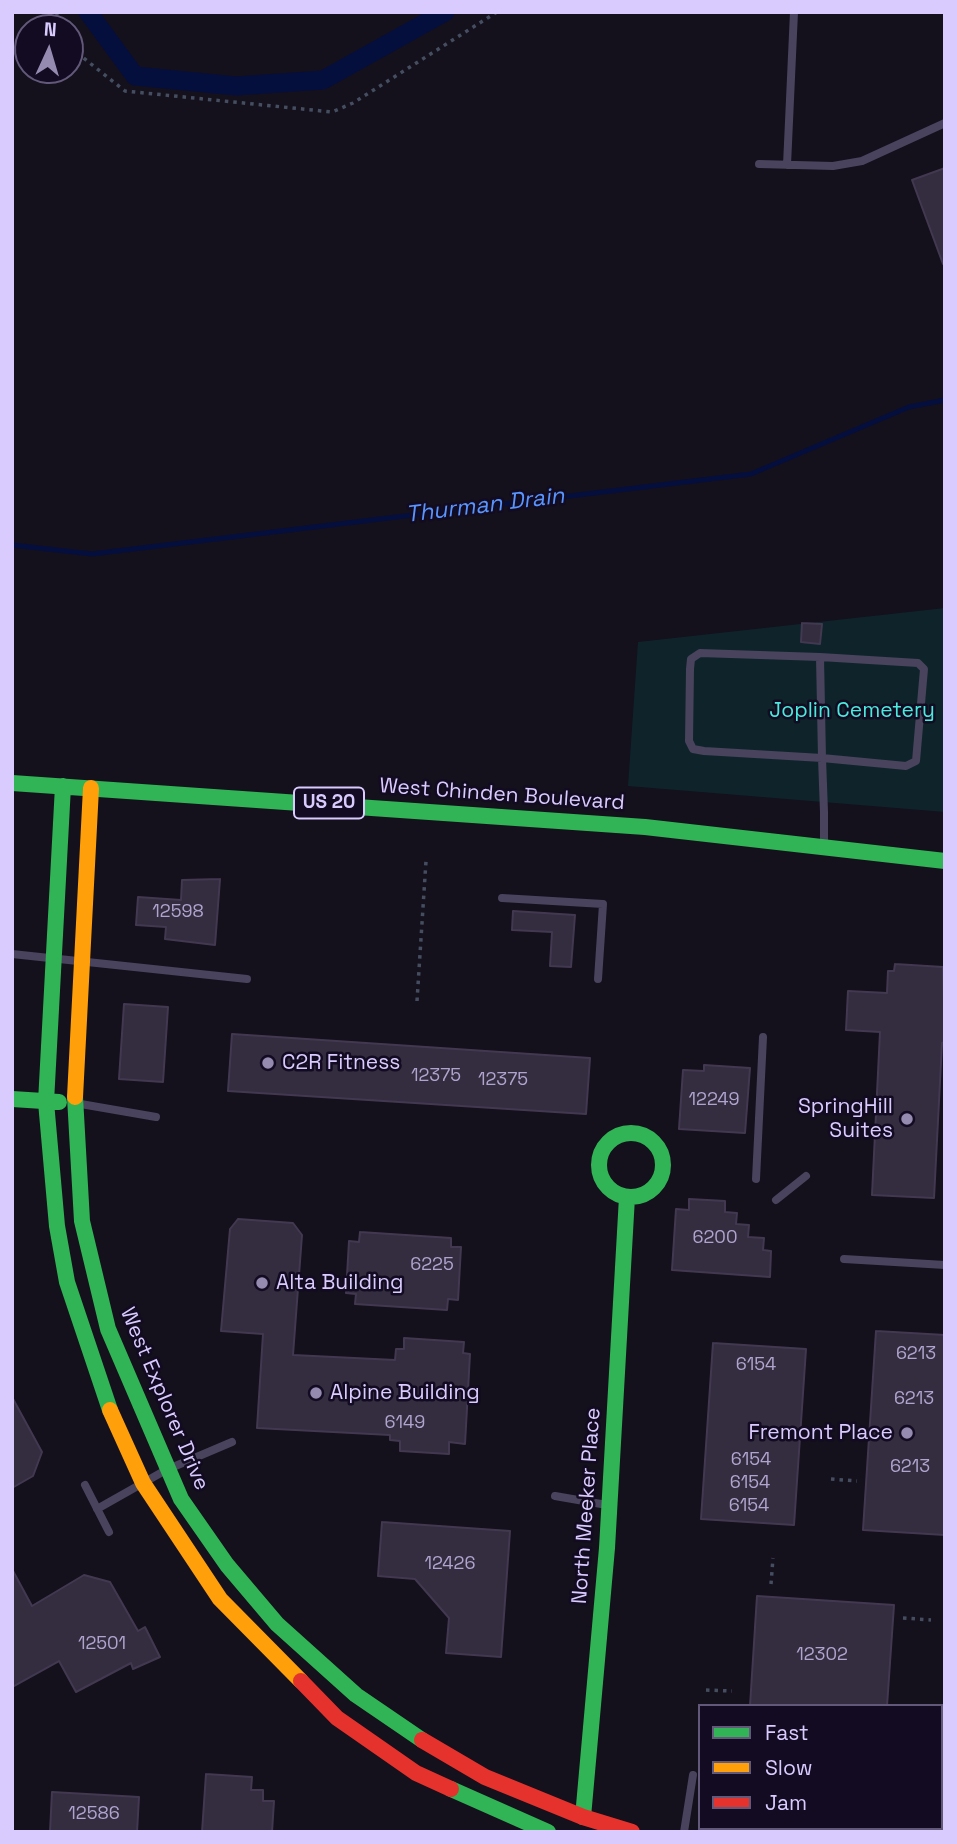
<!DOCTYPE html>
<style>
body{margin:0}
#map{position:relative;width:957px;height:1844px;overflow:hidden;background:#14101c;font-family:"Space Grotesk",sans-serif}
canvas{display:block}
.frame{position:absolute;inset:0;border:14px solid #dacbff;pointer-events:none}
.legend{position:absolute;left:698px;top:1704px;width:245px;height:126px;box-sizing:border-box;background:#120b21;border:2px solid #62587a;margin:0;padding:9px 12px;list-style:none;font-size:21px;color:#dacbff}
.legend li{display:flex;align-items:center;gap:14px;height:35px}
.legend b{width:35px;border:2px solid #62587a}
.north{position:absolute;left:14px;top:14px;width:70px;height:70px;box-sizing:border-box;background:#120b21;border:2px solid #62587a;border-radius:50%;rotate:4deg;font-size:19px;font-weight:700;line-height:28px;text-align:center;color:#dacbff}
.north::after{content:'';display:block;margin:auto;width:24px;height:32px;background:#958ab0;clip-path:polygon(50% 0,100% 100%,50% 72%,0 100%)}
</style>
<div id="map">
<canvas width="957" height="1844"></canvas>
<div class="frame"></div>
<ul class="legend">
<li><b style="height:9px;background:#30b455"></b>Fast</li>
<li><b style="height:9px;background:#ff9f0a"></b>Slow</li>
<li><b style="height:9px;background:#e5322d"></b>Jam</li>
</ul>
<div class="north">N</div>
</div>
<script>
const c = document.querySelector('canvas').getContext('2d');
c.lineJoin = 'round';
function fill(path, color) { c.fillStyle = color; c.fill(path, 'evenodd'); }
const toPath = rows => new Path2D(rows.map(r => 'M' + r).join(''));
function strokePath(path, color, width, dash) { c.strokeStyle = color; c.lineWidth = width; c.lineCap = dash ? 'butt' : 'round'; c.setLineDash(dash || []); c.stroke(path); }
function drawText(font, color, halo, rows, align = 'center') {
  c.font = font + ' "Space Grotesk",sans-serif'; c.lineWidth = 5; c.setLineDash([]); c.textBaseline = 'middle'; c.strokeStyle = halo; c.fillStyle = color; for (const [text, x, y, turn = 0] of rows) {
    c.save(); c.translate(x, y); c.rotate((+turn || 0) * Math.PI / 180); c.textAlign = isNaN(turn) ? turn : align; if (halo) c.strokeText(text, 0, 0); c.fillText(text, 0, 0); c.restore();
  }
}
fill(toPath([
 [945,608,945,812,628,786,638,642]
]), '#0e242a');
strokePath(toPath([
 [12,545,92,554,751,474,909,407,945,400]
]), '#050f3e', 5);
strokePath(toPath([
 [88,12,135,76,236,86,323,80,445,12]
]), '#050f3e', 19);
const building = toPath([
 [945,168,945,264,943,264,912,180,945,168],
 [802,623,822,624,820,644,801,642,802,623],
 [220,879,215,945,165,939,166,927,136,925,138,897,181,900,182,880,220,879],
 [513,911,575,915,571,967,550,966,552,932,512,930,513,911],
 [895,964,943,967,945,1042,942,1043,934,1198,872,1195,880,1032,846,1030,848,991,887,993,888,971,894,971,895,964],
 [124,1004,168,1007,163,1082,119,1079,124,1004],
 [232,1034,590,1058,586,1114,228,1091,232,1034],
 [704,1065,750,1068,745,1133,679,1129,683,1070,704,1071,704,1065],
 [689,1199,725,1201,725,1212,737,1213,736,1224,749,1225,748,1237,764,1238,763,1250,771,1251,770,1277,672,1270,676,1209,689,1210,689,1199],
 [238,1219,293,1223,302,1235,293,1355,395,1360,396,1349,404,1349,404,1338,464,1342,463,1353,470,1354,465,1444,449,1442,449,1454,400,1451,400,1441,390,1440,390,1435,257,1428,263,1334,221,1331,230,1229,238,1219],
 [360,1232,451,1238,451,1247,461,1247,458,1300,448,1299,447,1310,355,1304,356,1294,346,1293,349,1241,359,1242,360,1232],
 [876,1331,945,1335,945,1535,863,1530,876,1331],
 [713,1343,806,1349,794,1525,701,1519,713,1343],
 [12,1397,42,1452,33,1476,12,1488,12,1397],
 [382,1522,510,1531,501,1657,446,1653,449,1618,415,1579,378,1576,382,1522],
 [12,1569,32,1606,84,1575,110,1582,138,1631,145,1627,160,1657,133,1669,131,1663,76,1692,59,1661,12,1687,12,1569],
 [757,1596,894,1605,887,1706,750,1706,757,1596],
 [206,1774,252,1777,251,1790,263,1790,263,1801,274,1801,272,1832,202,1832,206,1774],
 [52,1792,139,1797,137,1832,50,1832,52,1792]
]);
fill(building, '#332d3f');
strokePath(building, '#423951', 2);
strokePath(toPath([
 [56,12,64,28],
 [70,37,81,56,125,91,332,112,353,103,497,12],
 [417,1001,426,861],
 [831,1479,857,1481],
 [771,1584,773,1558],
 [903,1618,931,1620],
 [706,1690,732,1691]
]), '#444e60', 3.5, [3.5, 5]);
strokePath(toPath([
 [759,164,833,166,862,161,945,123],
 [787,165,794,12],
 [820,657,918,663,924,669,916,761,906,766,822,758,704,751,693,749,689,741,690,669,691,659,700,653,820,657,822,758,824,812,824,842],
 [502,898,603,904,598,979],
 [12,954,247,979],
 [75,1103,156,1117],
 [756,1179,763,1037],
 [776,1200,806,1176],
 [844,1259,945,1265],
 [85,1485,109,1532],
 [555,1496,607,1505],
 [97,1509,166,1470,232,1442],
 [684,1832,693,1775]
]), '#49435d', 8);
strokePath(toPath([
 [12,783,645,827,945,861],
 [63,786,46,1102,57,1226,67,1282,110,1410],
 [75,1097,82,1221,108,1329,181,1499,227,1565,277,1624,356,1695,422,1740],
 [12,1099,59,1102],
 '599 1165a32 32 0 1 1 64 0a32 32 0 1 1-64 0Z',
 [451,1789,548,1832],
 [583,1817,607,1548,627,1197]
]), '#30b455', 16);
strokePath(toPath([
 [75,1097,91,788],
 [110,1410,143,1483,220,1599,301,1681]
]), '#ff9f0a', 16);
strokePath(toPath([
 [301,1681,337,1718,416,1773,451,1789],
 [422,1740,485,1777,583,1817,632,1832]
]), '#e5322d', 16);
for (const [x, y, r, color] of [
 [268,1063,7,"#958ab0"],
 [907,1119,7,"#958ab0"],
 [262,1283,7,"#958ab0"],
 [316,1393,7,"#958ab0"],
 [907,1433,7,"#958ab0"]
]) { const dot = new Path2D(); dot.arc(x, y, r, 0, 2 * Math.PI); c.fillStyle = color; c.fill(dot); strokePath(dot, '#120b21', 2.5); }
drawText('18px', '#b0a4cf', null, [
 ["12598",178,912],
 ["12375",436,1076],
 ["12375",503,1080],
 ["12249",714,1100],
 ["6200",715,1238],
 ["6225",432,1265],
 ["6213",916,1354],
 ["6154",756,1365],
 ["6213",914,1399],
 ["6149",405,1423],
 ["6154",751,1460],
 ["6213",910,1467],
 ["6154",750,1483],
 ["6154",749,1506],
 ["12426",450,1564],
 ["12501",102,1644],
 ["12302",822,1655],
 ["12586",94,1814]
]);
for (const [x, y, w] of [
 [329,803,70]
]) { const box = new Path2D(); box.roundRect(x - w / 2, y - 15.5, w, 31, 5); c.fillStyle = '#120b21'; c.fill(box); strokePath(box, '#dacbff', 2); }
drawText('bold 19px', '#dacbff', null, [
 ["US 20",329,803]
]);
drawText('21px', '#4aebdf', '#120b21', [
 ["Joplin Cemetery",852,711]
]);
drawText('21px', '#dacbff', '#120b21', [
 ["West Chinden Boulevard",502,795,4],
 ["West Explorer Drive",164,1399,67],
 ["North Meeker Place",587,1506,-86]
]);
drawText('21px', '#dacbff', '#120b21', [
 ["C2R Fitness",282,1063],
 ["SpringHill",893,1107,"right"],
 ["Suites",893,1131,"right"],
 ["Alta Building",276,1283],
 ["Alpine Building",330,1393],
 ["Fremont Place",893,1433,"right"]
], 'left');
drawText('italic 23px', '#5995ff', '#120b21', [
 ["Thurman Drain",485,506,-7]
]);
</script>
